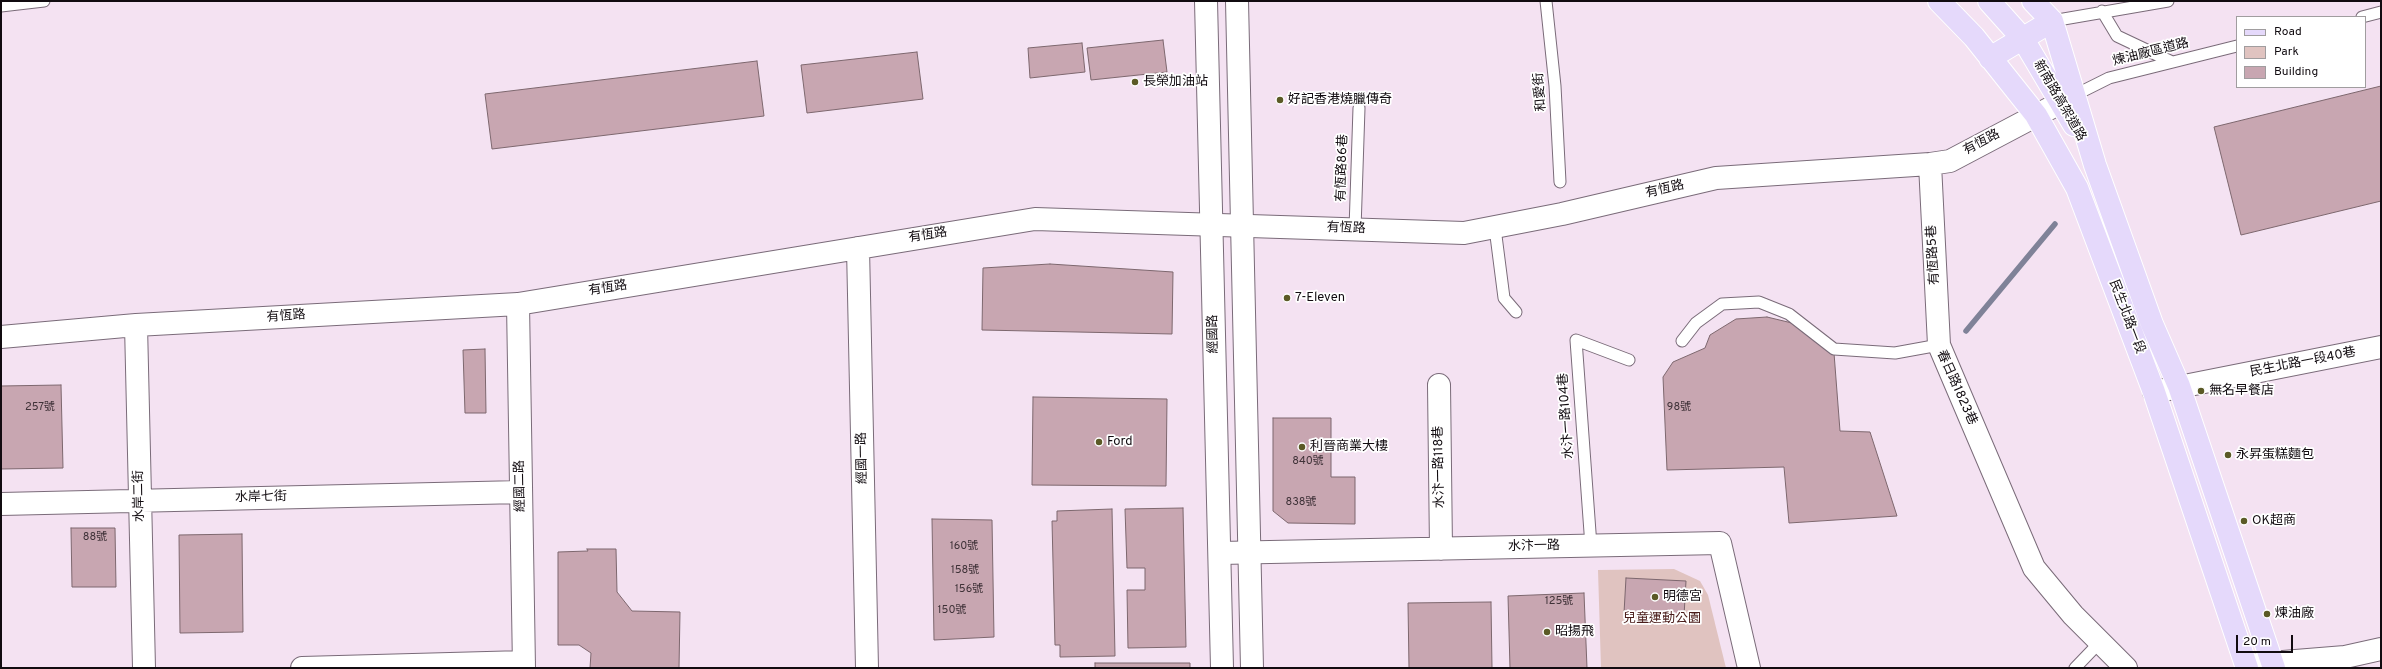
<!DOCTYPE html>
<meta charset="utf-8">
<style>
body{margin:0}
#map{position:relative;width:2382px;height:669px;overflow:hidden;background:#f4e2f2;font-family:Overpass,sans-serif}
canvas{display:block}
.frame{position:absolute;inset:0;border:2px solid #110b10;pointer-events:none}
.legend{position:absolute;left:2236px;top:16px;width:130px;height:72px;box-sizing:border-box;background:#fff;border:1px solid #a09d9f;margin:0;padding:5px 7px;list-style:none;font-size:12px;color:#110b10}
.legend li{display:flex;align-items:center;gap:8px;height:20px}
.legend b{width:20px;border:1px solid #a09d9f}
.scale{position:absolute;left:2236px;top:635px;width:57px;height:18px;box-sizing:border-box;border:2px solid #110b10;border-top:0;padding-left:5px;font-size:12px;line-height:14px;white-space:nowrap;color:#110b10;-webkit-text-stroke:3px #fff;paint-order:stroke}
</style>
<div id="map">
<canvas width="2382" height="669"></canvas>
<div class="frame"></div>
<ul class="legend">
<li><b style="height:5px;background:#e5d9fb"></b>Road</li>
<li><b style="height:11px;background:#e0c3c0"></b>Park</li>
<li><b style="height:11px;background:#c8a6b1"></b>Building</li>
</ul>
<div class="scale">20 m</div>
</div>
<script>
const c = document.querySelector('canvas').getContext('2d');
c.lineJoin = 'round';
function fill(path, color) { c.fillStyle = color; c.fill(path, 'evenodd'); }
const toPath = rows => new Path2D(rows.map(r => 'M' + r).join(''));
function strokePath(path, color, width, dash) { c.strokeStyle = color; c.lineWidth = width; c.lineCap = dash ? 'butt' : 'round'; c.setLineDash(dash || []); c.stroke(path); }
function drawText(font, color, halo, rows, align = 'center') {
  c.font = font + ' Overpass,"Noto Sans TC",sans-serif'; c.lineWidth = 3.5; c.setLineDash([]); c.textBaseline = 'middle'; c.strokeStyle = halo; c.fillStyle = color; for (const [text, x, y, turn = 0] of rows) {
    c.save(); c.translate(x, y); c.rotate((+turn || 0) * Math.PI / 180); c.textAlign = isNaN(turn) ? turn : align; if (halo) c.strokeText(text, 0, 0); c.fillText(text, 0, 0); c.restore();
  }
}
fill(toPath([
 [1674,569,1700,581,1708,595,1726,668,1601,668,1598,570]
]), '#e0c3c0');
strokePath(toPath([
 [1966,331,2055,224]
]), '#7f8298', 5.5);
const building = toPath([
 [1163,40,1167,72,1091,80,1087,48,1163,40],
 [1082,43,1085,72,1030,78,1028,48,1082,43],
 [917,52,923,99,807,113,801,65,917,52],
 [757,61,764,116,492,149,485,94,757,61],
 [2381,86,2381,201,2241,235,2214,127,2381,86],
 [1050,264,1173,272,1172,334,982,330,983,268,1050,264],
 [1767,317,1792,323,1834,353,1840,431,1870,432,1897,516,1789,523,1784,467,1667,470,1663,377,1673,362,1705,348,1710,335,1736,319,1767,317],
 [485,349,486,413,465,413,463,350,485,349],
 [61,385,63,468,1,469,1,386,61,385],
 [1033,397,1167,399,1166,486,1032,485,1033,397],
 [1273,418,1331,418,1331,477,1355,477,1355,524,1288,523,1273,511,1273,418],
 [1183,508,1186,647,1128,648,1127,590,1145,590,1145,568,1127,568,1125,509,1183,508],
 [1112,509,1115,656,1060,657,1060,645,1055,645,1052,521,1057,521,1057,511,1112,509],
 [932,519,992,520,994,637,934,640,932,519],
 [71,528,115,528,116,587,72,587,71,528],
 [242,534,243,632,180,633,179,535,242,534],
 [587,549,616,549,617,592,632,611,680,612,679,668,590,668,591,653,579,645,558,645,558,552,588,551,587,549],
 [1626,578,1686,581,1684,616,1624,613,1626,578],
 [1584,593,1587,668,1510,668,1508,596,1584,593],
 [1491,602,1492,668,1409,668,1408,603,1491,602],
 [1095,663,1190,663,1190,668,1095,668,1095,663]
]);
fill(building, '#c8a6b1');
strokePath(building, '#7d676e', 1);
const lane = toPath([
 [1546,1,1555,86,1560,182],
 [1,6,44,1],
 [2102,11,2117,36,2172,62],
 [2362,17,2381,12],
 [2052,21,2168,1],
 [2075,95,2109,78,2237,46],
 [1495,228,1504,298,1516,312],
 [1355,229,1359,108],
 [1682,341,1696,323,1722,304,1759,302,1789,314,1834,349,1895,353,1939,345],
 [1591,546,1576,340,1629,360],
 [2075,668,2100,642]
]);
const street = toPath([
 [1930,164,1939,345,2034,568,2073,615,2126,668],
 [858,248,867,668],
 [518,304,524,668],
 [136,325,144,668],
 [1,337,136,325,518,304,1035,219,1464,233,1562,214,1716,178,1930,164,1950,161,2075,95],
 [1439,385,1441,549],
 [2154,392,2381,347],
 [1,504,521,492],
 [1220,553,1720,543,1749,668],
 [2246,665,2345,657,2381,649],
 [302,668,524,662]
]);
const secondary = toPath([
 [1206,1,1222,668],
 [1237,1,1252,668]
]);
const primary = toPath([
 [1939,1,1974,37,2036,115,2077,188,2154,392,2247,668],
 [1989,1,2023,39,2074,125],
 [2033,1,2052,21,2095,165,2152,324,2179,386,2274,668],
 [1990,58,2052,21]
]);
strokePath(lane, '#7a6b79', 13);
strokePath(street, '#7a6b79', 24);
strokePath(secondary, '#7a6b79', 24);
strokePath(primary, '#fff', 24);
strokePath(lane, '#fff', 11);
strokePath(street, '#fff', 22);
strokePath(secondary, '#fff', 22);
strokePath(primary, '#e5d9fb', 22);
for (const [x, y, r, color] of [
 [1135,82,4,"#5b5a26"],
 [1280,100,4,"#5b5a26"],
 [1287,298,4,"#5b5a26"],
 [2201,391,4,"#5b5a26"],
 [1099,442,4,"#5b5a26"],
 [1302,447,4,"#5b5a26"],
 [2228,455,4,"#5b5a26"],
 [2244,521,4,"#5b5a26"],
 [1655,597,4,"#5b5a26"],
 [2267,614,4,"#5b5a26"],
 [1547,632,4,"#5b5a26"]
]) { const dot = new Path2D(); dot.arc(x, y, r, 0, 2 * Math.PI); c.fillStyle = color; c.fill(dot); strokePath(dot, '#fff', 1.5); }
drawText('11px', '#3f3238', null, [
 ["257號",40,408],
 ["98號",1679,408],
 ["840號",1308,462],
 ["838號",1301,503],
 ["88號",95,538],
 ["160號",964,547],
 ["158號",965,571],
 ["156號",969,590],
 ["125號",1559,602],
 ["150號",952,611]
]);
drawText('13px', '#110b10', '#fff', [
 ["煉油廠區道路",2151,53,-14],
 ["和愛街",1541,92,-94],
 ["新南路高架道路",2059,101,60],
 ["有恆路",1982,143,-28],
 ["有恆路86巷",1343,168,-88],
 ["有恆路",1665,190,-13],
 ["有恆路",1346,229,2],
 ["有恆路",928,236,-9],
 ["有恆路5巷",1934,255,-93],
 ["有恆路",608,289,-9],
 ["有恆路",286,317,-4],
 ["民生北路一段",2126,317,69],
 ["經國路",1214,334,-91],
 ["民生北路一段40巷",2303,363,-11],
 ["春日路1823巷",1956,388,66],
 ["水汴一路104巷",1567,416,-94],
 ["經國一路",863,458,-91],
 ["水汴一路118巷",1440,467,-91],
 ["經國二路",521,486,-91],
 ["水岸二街",140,496,-91],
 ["水岸七街",261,498,-1],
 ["水汴一路",1534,547,-1]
]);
drawText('13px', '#110b10', '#fff', [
 ["長榮加油站",1143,82],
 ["好記香港燒臘傳奇",1288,100],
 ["7-Eleven",1295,298],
 ["無名早餐店",2209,391],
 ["Ford",1107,442],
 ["利晉商業大樓",1310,447],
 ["永昇蛋糕麵包",2236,455],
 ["OK超商",2252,521],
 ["明德宮",1663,597],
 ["煉油廠",2275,614],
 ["昭揚飛",1555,632]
], 'left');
drawText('13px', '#4a1c1a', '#fff', [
 ["兒童運動公園",1662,619]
]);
</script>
